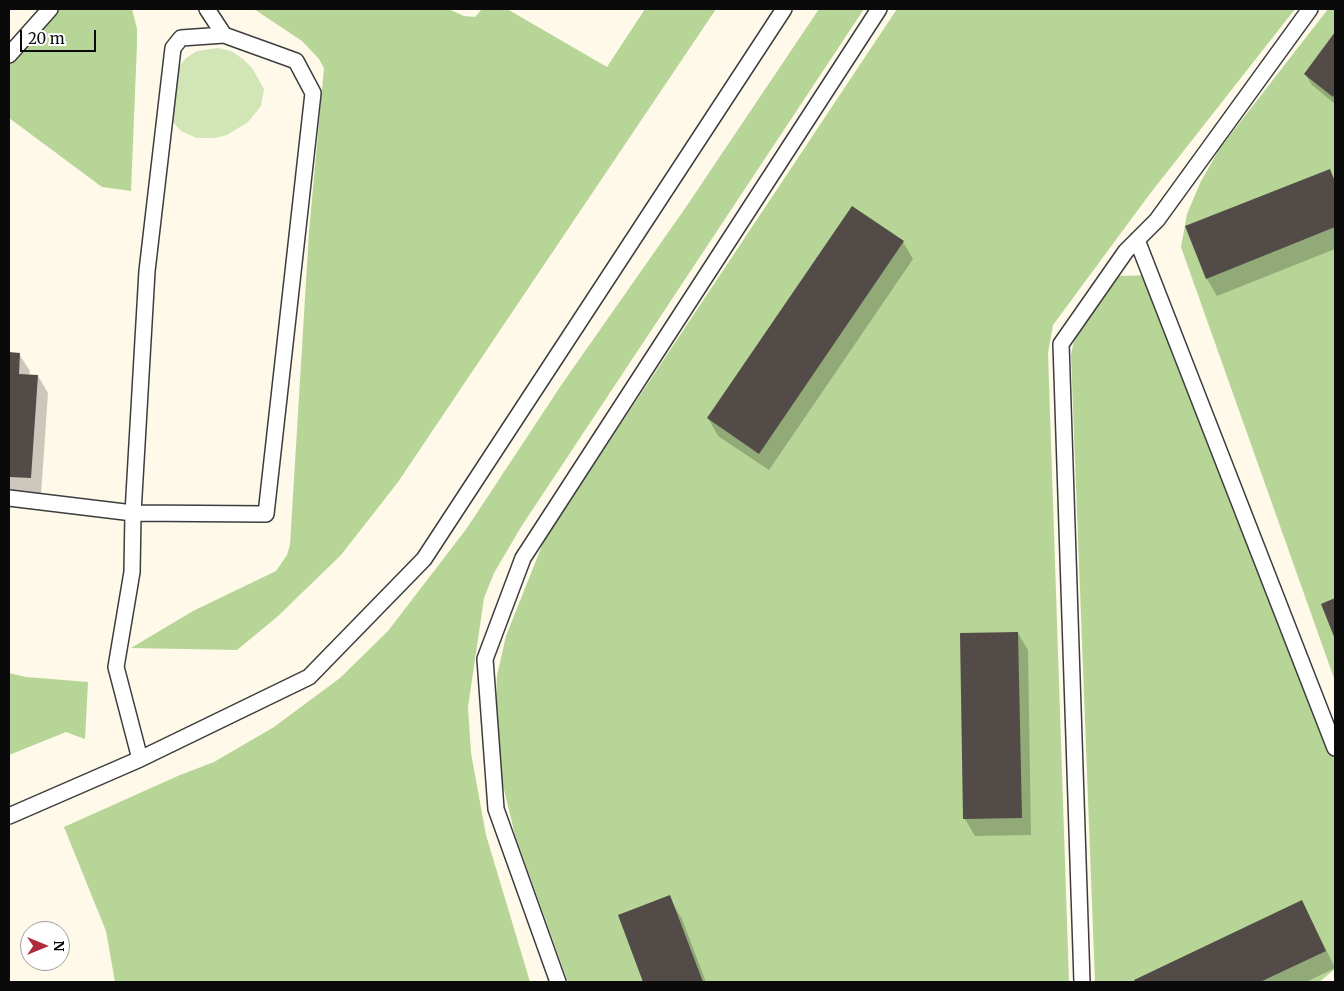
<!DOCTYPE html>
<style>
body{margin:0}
#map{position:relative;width:1344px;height:991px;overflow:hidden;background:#fef9e9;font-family:Merriweather,serif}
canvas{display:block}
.frame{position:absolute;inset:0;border:10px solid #0a0a0a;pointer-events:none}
.north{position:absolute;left:20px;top:921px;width:50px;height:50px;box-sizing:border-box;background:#fff;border:1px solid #9d9d9d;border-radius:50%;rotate:90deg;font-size:14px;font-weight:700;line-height:20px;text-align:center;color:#0a0a0a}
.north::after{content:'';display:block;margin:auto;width:18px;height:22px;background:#b12c3a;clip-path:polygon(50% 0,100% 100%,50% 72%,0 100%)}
.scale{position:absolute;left:20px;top:30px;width:76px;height:22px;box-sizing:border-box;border:2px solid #0a0a0a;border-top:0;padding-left:6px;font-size:15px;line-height:18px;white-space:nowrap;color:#0a0a0a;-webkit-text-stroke:4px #fff;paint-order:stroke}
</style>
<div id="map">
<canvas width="1344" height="991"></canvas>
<div class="frame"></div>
<div class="north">N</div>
<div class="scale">20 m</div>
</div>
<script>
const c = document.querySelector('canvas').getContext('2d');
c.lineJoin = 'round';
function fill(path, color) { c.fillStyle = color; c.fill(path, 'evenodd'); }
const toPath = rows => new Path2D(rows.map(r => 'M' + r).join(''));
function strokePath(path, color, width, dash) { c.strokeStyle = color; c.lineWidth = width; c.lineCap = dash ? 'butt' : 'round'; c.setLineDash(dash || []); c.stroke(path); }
fill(toPath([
 [218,48,231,51,243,59,252,68,264,89,261,106,248,122,227,135,214,138,197,138,181,131,170,119,175,72,186,58,197,51]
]), '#d1e5b6');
fill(toPath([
 [56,9,132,9,137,29,137,44,131,191,102,187,9,118,9,59],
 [254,9,448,9,464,16,475,17,482,9,507,9,607,67,645,9,716,9,398,482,341,555,277,617,237,650,131,648,193,611,276,571,287,555,290,545,309,232,324,68,319,59,302,41],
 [819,9,864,9,521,527,494,573,484,598,468,707,471,753,486,835,530,982,115,982,106,931,64,827,180,775,214,762,274,727,340,678,388,631,467,528,562,384,686,207],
 [897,9,1295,9,1149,195,1053,325,1048,353,1069,982,568,982,515,835,499,769,495,724,497,676,506,636,545,538],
 [1328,9,1335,9,1335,681,1181,247,1187,214,1201,181,1220,148],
 [1159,275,1335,752,1335,969,1319,982,1095,982,1071,355,1076,330,1117,276],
 [9,673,26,677,88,682,85,739,66,732,9,755]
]), '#b6d596');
fill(toPath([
 [1335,34,1335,104,1312,85,1305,74],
 [1330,171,1335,180,1335,249,1217,296,1207,279],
 [903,242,913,259,769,470,718,436,708,418],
 [9,353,19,354,30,371,29,375,38,376,48,393,41,495,9,493],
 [1018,633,1028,650,1031,835,975,836,965,819],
 [669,897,682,919,706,982,645,982,619,916],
 [1302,901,1335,968,1306,982,1137,982,1136,980]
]), '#0003');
fill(toPath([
 [1335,32,1335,93,1333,97,1304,74],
 [1330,169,1335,182,1335,227,1206,279,1185,226],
 [852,206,904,241,759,454,707,418],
 [9,352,20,353,19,374,38,375,31,478,9,477],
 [1335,598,1335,639,1321,604],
 [1018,632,1022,818,963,819,960,633],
 [670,895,703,982,643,982,618,915],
 [1302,900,1326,951,1260,982,1135,982,1134,980]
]), '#524b48');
const lane = toPath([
 [207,9,224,35],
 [9,55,50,9],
 [1137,240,1335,748],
 [9,498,133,513,266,514,313,93,296,61,224,35,181,38,173,48,147,271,133,513,132,572,116,667,140,759],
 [9,816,140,759,309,677,424,559,784,9],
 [558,982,496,809,485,659,523,558,879,9],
 [1082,982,1061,344,1126,251,1157,220,1310,9]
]);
strokePath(lane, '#3d3d3d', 18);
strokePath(lane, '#fff', 15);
</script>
